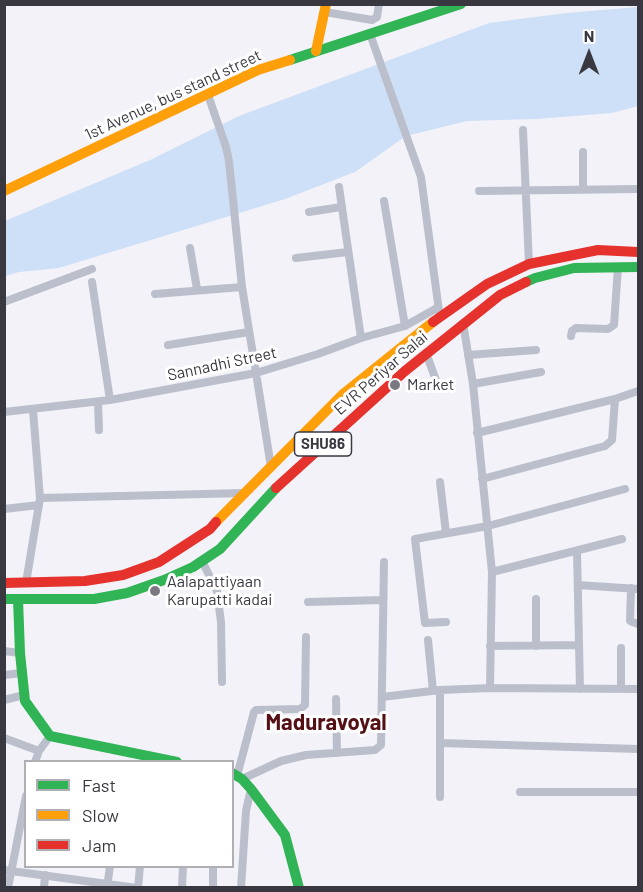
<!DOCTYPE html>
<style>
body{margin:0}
#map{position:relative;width:643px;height:892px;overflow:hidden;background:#f2f2f8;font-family:Barlow,sans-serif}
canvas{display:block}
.frame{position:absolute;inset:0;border:6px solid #393841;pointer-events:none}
.legend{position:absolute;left:24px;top:760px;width:210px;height:108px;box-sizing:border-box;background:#fff;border:2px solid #b0afb3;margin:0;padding:8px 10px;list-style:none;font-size:18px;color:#393841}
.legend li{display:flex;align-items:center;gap:12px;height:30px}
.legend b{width:30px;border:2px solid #b0afb3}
.north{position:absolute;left:559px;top:24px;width:60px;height:60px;-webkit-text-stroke:4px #fff;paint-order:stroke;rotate:0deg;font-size:16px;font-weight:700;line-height:24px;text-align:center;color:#393841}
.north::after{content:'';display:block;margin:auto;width:21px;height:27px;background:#393841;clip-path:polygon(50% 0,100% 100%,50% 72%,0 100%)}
</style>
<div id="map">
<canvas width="643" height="892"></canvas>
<div class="frame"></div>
<ul class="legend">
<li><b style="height:8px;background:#30b455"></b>Fast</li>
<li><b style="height:8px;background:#ff9f0a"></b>Slow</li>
<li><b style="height:8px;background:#e5322d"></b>Jam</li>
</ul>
<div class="north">N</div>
</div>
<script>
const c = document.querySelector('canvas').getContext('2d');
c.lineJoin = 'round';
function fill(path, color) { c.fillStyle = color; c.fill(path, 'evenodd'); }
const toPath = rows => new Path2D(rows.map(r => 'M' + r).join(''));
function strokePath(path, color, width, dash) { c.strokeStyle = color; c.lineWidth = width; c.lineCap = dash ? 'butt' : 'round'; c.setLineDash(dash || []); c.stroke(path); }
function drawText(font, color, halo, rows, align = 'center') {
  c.font = font + ' Barlow,sans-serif'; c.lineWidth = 6; c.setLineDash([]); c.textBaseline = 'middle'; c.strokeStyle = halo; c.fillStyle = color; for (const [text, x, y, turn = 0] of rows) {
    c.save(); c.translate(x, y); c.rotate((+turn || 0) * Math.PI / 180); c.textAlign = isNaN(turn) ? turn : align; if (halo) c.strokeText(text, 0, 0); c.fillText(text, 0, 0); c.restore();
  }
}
fill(toPath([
 [638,7,638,106,612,113,536,119,467,121,406,136,355,172,285,199,59,268,19,272,5,276,5,221,150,160,239,116,489,23,566,13]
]), '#cee0f7');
strokePath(toPath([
 [325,12,372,20,377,17,379,4],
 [370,34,421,177,439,311],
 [208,95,226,147,229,161,242,287,256,373],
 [523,130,529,264],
 [339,187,361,338],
 [583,189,583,152],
 [479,191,638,189],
 [384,201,405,326],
 [309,212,341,207],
 [190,248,197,289],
 [296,258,348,252],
 [92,282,110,400],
 [155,294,242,287],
 [4,302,92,269],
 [463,323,473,384,492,572,490,688],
 [571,336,572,331,576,328,608,329,614,325,618,267],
 [168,345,249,332],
 [426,353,437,383],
 [468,355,536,350],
 [257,379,271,467],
 [473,384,541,372],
 [98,402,99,430],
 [4,412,110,400,256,373,318,354,361,338,405,326,437,308],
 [477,433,615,399,638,391],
 [482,479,605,446,612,440,615,399],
 [440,482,446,533],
 [40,498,245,493],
 [4,509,39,505],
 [577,551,580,689],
 [202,561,217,591,221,622,222,682],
 [492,572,622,539],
 [26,583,40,498,33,410],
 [578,585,638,589],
 [631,588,630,621,638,624],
 [536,599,536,646],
 [308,602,383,600],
 [446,622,425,623,415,539,488,526,625,489],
 [428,640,433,691],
 [490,646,577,645],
 [4,651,20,653],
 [4,675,22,673],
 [621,689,621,648],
 [382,697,440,690,490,688,638,689],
 [336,699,337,753],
 [4,700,24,695],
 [4,738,39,751],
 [440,743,638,749],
 [35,762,39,751,50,736],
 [237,776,254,712,256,710,300,709,305,705,306,637],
 [242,779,281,761,306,755,375,750,381,745,384,562],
 [520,792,638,792],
 [440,797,440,690],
 [4,870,137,888],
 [8,888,26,796],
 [44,888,45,875],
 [107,888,110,866],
 [138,888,140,866],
 [182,888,183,866],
 [213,888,213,866],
 [241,888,246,811,251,789]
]), '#bbbfcb', 8);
strokePath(toPath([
 [290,60,461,4],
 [526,282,535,278,574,268,638,267],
 [4,599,94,599,127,593,164,580,193,567,220,549,276,488],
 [18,599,20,653,25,701,50,736,177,762],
 [232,773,242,779,251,789,285,835,299,888]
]), '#30b455', 10);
strokePath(toPath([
 [316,51,326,4],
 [4,191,258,70,290,60],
 [216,522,342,395,433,322]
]), '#ff9f0a', 10);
strokePath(toPath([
 [433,322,487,284,529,264,598,250,638,252],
 [276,488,405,371,500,295,526,282],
 [4,583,85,581,123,575,159,562,210,529,216,522]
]), '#e5322d', 10);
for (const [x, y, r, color] of [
 [395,385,6,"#7a7981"],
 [155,591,6,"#7a7981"]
]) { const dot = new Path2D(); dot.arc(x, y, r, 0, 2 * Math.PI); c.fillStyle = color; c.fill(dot); strokePath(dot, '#fff', 2); }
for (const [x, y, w] of [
 [323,444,57]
]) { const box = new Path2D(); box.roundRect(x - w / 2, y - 12, w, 24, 4.5); c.fillStyle = '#fff'; c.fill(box); strokePath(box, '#393841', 1.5); }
drawText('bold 15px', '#393841', null, [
 ["SHU86",323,444]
]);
drawText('16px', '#393841', '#fff', [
 ["1st Avenue, bus stand street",173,95,-25],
 ["Sannadhi Street",222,364,-12],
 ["EVR Periyar Salai",381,373,-41]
]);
drawText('16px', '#393841', '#fff', [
 ["Market",407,385],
 ["Aalapattiyaan",167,582],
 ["Karupatti kadai",167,600]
], 'left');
drawText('bold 22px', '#551015', '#fff', [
 ["Maduravoyal",326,723]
]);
</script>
